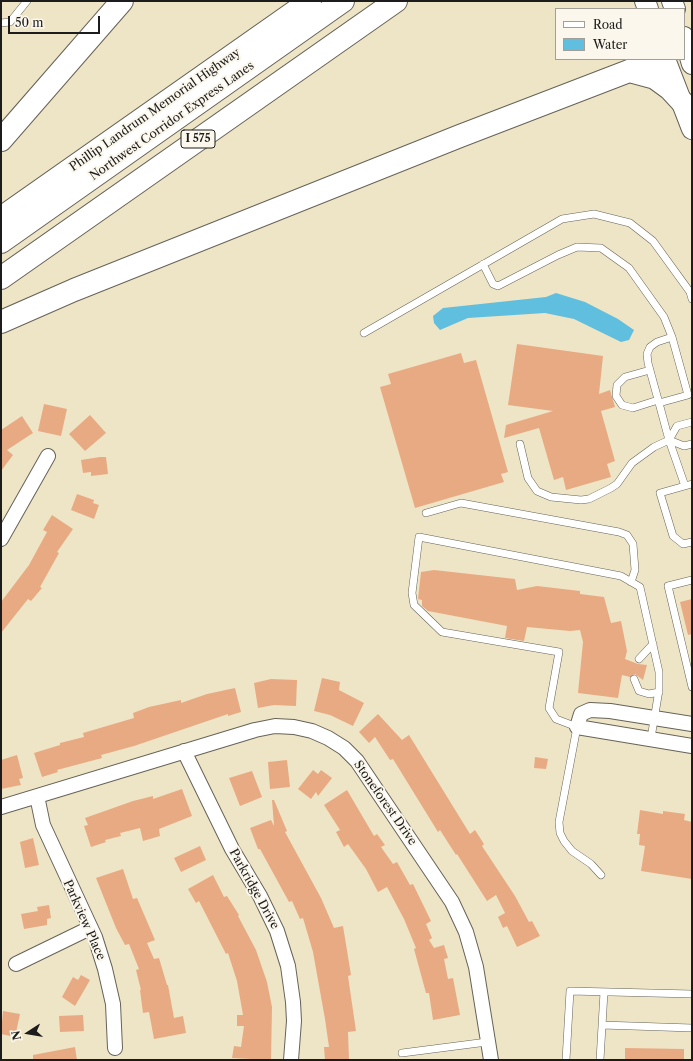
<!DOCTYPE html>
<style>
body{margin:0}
#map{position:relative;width:693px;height:1061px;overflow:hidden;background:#eee5c6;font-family:"Libre Caslon Text",serif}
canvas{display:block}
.frame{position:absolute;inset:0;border:2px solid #1c1c1c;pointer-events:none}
.legend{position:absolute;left:555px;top:8px;width:130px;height:52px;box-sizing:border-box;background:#fbf7ec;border:1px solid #a29f99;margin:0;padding:5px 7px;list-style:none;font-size:12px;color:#1c1c1c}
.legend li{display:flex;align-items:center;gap:8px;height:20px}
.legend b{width:20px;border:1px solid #a29f99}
.north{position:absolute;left:8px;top:1013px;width:40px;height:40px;-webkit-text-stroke:3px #fbf7ec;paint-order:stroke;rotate:258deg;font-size:11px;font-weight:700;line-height:16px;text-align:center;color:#1c1c1c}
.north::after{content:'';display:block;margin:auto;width:14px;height:18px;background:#1c1c1c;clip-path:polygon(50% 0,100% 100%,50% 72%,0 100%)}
.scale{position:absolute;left:8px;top:16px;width:92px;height:18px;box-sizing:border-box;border:2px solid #1c1c1c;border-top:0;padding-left:5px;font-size:12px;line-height:14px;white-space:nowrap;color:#1c1c1c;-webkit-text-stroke:3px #fbf7ec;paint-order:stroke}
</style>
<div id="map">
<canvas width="693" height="1061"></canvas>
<div class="frame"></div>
<ul class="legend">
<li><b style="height:5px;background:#fff"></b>Road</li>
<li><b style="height:11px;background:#60bede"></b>Water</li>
</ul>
<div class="north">N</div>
<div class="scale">50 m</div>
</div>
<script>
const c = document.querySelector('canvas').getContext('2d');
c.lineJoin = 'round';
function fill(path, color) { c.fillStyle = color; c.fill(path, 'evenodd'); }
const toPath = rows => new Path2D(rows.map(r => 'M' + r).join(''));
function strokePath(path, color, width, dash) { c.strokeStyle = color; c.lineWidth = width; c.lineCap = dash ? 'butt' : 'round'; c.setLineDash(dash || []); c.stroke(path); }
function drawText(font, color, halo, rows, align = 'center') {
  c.font = font + ' "Libre Caslon Text",serif'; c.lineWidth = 4; c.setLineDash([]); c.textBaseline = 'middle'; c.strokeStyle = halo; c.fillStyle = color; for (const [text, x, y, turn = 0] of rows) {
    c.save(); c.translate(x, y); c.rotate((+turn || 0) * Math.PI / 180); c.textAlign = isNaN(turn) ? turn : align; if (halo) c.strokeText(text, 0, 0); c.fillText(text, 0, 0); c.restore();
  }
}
fill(toPath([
 [556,293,585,302,618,319,634,330,629,340,621,342,574,319,545,313,468,318,440,330,434,323,433,316,443,308,546,297]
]), '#60bede');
fill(toPath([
 [517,344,603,356,599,394,610,390,615,407,601,411,615,461,607,464,611,477,566,490,563,477,554,480,539,428,504,438,506,425,553,411,508,405],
 [461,353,464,363,476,360,508,472,501,474,504,482,415,508,380,387,391,384,388,374],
 [44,404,67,409,61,436,38,431],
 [90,415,106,433,85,451,69,434],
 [22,416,33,433,7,450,13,455,1,471,1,430],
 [100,457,106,457,108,474,91,476,91,472,83,473,81,460],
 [77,494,94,500,93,503,99,505,94,519,71,510],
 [52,515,73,529,57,552,59,553,40,587,42,588,31,601,28,599,1,633,1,602,29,565,47,532,43,530],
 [434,570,515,579,517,590,537,586,580,591,580,594,604,597,611,623,621,621,627,651,625,659,638,664,647,665,643,680,635,674,630,677,622,675,618,698,578,693,583,642,580,630,570,631,527,627,524,641,505,638,507,626,428,611,422,606,422,600,418,599,421,572],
 [692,599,692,634,688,635,680,602],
 [322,678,340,682,339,690,364,703,353,726,330,715,314,711],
 [271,679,297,680,296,706,274,705,258,708,254,683],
 [235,688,241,712,228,716,228,714,134,746,101,755,102,758,57,770,58,772,42,777,34,753,60,745,60,743,84,737,83,733,134,718,133,713,149,707,181,700,181,703,207,694],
 [378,714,402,740,409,735,470,834,475,830,484,844,482,846,515,896,529,922,532,921,540,936,517,947,507,926,503,928,498,917,505,913,496,895,487,901,457,854,456,855,440,830,438,832,393,759,390,760,375,737,369,743,359,732],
 [17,755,23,778,19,779,21,785,1,789,1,760],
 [535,757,548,759,546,769,534,768],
 [287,760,290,787,270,789,268,762],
 [313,770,318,774,321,770,332,778,318,796,316,792,311,799,298,789],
 [252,771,262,797,240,806,229,778],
 [182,789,192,816,159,829,160,836,143,841,140,828,120,833,121,836,105,840,106,842,91,847,84,826,88,825,85,818,133,801,153,796,153,799],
 [347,790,374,836,377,834,385,845,381,847,393,864,397,862,410,885,413,884,431,921,426,924,432,938,429,940,434,948,444,945,448,958,444,959,448,979,453,978,460,1015,433,1020,429,993,426,993,414,949,416,948,404,919,387,887,378,892,366,869,348,844,344,847,336,832,340,830,324,805],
 [272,800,274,800,287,831,285,832,321,898,334,928,343,926,351,975,348,976,356,1031,348,1032,349,1060,325,1060,324,1047,329,1047,325,1019,313,952,303,918,300,919,292,901,289,902,260,849,258,849,250,828,271,820,274,826],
 [640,810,663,814,663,811,685,814,684,820,692,822,692,879,641,871,645,846,639,845,640,834,637,834],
 [33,838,39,865,25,868,20,842],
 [200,846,206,860,181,872,174,858],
 [123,869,133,899,137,898,155,940,147,943,154,959,159,958,167,985,168,985,174,1018,183,1016,186,1033,154,1039,149,1012,143,1013,140,990,141,990,136,970,139,969,129,944,125,945,116,928,96,878],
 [213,875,224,897,227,896,239,915,238,916,256,950,267,982,272,1007,271,1060,232,1058,234,1046,241,1047,244,1026,237,1026,237,1015,243,1015,237,981,228,953,226,954,199,901,196,903,188,889],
 [49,905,51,918,47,919,47,925,24,929,21,914,38,911,37,907],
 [81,975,90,980,75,1006,62,997,73,977,78,980],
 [3,1011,20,1014,15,1037,1,1034],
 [83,1015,84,1031,60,1032,59,1016],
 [75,1047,77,1060,33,1060,33,1055],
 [625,1048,684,1049,684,1060,625,1060]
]), '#e8aa83');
const service = toPath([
 [1,23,10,22,27,1],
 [483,264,493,284,498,286,558,255,577,247,601,248,629,268,664,317,672,337],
 [364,333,562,219,594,214,630,223,653,241,690,292,692,299],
 [650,370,625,377,617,385,616,396,622,405,633,408,658,400],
 [659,403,688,395,672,337,657,342,650,347,647,354,648,363,654,385,659,403,669,440,685,486],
 [669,440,684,446,692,444],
 [520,444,528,478,537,491,551,497,581,500,589,499,611,488,617,484,632,463,654,447,669,440,677,426,692,422],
 [692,484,660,493,673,536,683,544,692,542],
 [426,513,461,503,619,532,627,535,633,544,635,570,631,582],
 [692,580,668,586,692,687],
 [639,659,653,644],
 [634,679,639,691,649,694,659,692],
 [601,875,591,864,572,851,564,841,560,833,559,822,577,727,556,719,549,708,559,652,442,632,414,605,412,593,419,537,621,576,640,587,659,672,659,690,651,738],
 [602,1025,692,1028],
 [402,1053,487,1042],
 [566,1060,570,991,692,994],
 [600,1060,604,992]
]);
const minor = toPath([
 [1,539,48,456],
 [692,724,610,711,590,710,581,714,577,727,692,746],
 [184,751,232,849,260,896,277,931,288,966,293,1002,294,1021,291,1060],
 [37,796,43,825,95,937,105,969,113,1004,115,1048],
 [1,807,255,730,275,726,294,727,312,731,328,738,344,748,357,761,452,902,466,932,476,967,491,1060],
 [16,964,90,928]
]);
const secondary = toPath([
 [645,1,648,9],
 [672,1,675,9],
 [684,37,692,64],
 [665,59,692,129]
]);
const motorway = toPath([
 [684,46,692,43],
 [629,71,655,78,670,89,683,103],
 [1,140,122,1],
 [1,218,310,1],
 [1,242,343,1],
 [1,278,396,1],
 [1,322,74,290,460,136,629,71,653,59]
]);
strokePath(service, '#666258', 8);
strokePath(minor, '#666258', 16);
strokePath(secondary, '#666258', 22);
strokePath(motorway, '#666258', 24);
strokePath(service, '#fff', 7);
strokePath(minor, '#fff', 14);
strokePath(secondary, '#fff', 20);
strokePath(motorway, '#fff', 22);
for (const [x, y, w] of [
 [198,139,34]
]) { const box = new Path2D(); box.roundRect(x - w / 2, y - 9, w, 18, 3); c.fillStyle = '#fbf7ec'; c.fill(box); strokePath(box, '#1c1c1c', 1); }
drawText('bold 11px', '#1c1c1c', null, [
 ["I 575",198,139]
]);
drawText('12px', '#1c1c1c', '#fbf7ec', [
 ["Phillip Landrum Memorial Highway",155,110,-35],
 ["Northwest Corridor Express Lanes",172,121,-35],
 ["Stoneforest Drive",385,803,55],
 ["Parkridge Drive",254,889,61],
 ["Parkview Place",84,920,66]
]);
</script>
